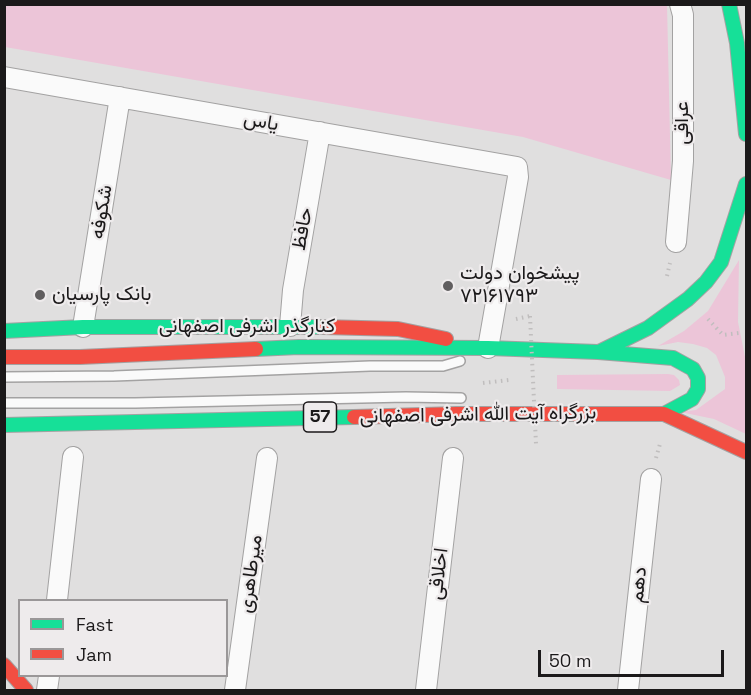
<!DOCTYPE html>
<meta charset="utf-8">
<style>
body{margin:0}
#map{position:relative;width:751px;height:695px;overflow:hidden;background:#e0dfdf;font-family:"Space Grotesk",sans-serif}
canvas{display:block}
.frame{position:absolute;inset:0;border:6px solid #1b191a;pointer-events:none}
.legend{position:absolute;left:18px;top:599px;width:210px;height:78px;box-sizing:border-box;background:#eeebec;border:2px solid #9a9798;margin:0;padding:8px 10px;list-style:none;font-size:18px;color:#1b191a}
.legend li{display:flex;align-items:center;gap:12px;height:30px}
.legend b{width:30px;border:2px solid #9a9798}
.scale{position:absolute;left:538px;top:650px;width:186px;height:27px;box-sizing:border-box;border:3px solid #1b191a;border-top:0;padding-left:8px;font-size:18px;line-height:21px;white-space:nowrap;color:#1b191a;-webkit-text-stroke:4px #eeebec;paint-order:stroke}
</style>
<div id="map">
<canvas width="751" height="695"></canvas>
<div class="frame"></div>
<ul class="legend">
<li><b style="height:8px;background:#16e098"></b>Fast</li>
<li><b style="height:8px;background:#f24e42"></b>Jam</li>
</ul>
<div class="scale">50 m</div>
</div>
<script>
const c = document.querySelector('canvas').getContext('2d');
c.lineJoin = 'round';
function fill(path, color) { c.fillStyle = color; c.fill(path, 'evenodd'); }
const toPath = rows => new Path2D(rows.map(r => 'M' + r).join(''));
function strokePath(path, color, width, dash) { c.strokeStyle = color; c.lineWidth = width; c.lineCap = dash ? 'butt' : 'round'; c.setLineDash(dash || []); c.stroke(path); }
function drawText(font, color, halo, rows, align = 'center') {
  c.font = font + ' "Space Grotesk",Vazirmatn,sans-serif'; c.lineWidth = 4.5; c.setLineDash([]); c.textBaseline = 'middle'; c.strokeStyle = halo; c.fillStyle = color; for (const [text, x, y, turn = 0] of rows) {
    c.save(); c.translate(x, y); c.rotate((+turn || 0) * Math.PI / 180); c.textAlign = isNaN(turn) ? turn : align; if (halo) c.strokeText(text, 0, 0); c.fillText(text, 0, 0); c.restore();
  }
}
fill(toPath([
 [4,5,667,5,671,180,523,137,5,47],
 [739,260,738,322,746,362,746,434,714,419,680,412,696,410,725,389,725,377,716,355,707,348,693,344,678,342,658,346,684,331,708,311],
 [668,374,674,375,679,380,680,385,670,391,557,389,557,375]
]), '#ecc5d8');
const lane = toPath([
 [4,377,114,376,370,366,443,366,460,361],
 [4,403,135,403,406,397,461,398]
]);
const street = toPath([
 [4,77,517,167,518,177,488,348],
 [676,242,683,161,683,15,680,4],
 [290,326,293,290,320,132],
 [83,327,120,97],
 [57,600,73,457],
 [47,690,49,676],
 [235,690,267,458],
 [426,690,453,458],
 [628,690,651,479]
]);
const fast = toPath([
 [729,4,737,43,746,134],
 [4,331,83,327,323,327],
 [256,349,299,347,488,348,598,352,673,358,693,369,698,378,698,389,692,399,664,414],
 [599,352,648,328,688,299,706,282,721,262,746,184],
 [4,425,354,417]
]);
const jam = toPath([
 [323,327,398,329,446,339],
 [4,357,80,357,256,349],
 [354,417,457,414,664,414,746,452],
 [4,665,26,690]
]);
strokePath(lane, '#a3a2a2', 12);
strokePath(street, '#a3a2a2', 22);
strokePath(fast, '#a3a2a2', 16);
strokePath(jam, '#a3a2a2', 16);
strokePath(toPath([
 [667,276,670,263],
 [516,319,530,316],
 [708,319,723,335,739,333],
 [483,383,509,380],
 [656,458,660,444]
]), '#c0bebe', 4, [1.5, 4.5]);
strokePath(lane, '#fafafa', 9);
strokePath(street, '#fafafa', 20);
strokePath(fast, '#16e098', 14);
strokePath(jam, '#f24e42', 14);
strokePath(toPath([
 [530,316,536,444]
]), '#c0bebe', 4, [1.5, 4.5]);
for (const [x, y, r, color] of [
 [448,286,6,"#605e5f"],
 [40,295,6,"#605e5f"]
]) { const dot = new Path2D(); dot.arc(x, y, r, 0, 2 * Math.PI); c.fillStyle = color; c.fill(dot); strokePath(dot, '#eeebec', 2); }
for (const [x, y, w] of [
 [320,417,33]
]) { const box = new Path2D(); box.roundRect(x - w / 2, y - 15, w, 30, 4.5); c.fillStyle = '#eeebec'; c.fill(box); strokePath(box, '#1b191a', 1.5); }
drawText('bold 18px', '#1b191a', null, [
 ["57",320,417]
]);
drawText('20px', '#1b191a', '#eeebec', [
 ["یاس",261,122,10],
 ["عراقی",683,123,-90],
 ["شکوفه",102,212,-81],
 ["حافظ",303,229,-80],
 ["کنارگذر اشرفی اصفهانی",247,327],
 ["بزرگراه آیت الله اشرفی اصفهانی",478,415,-1],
 ["میرطاهری",251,574,-82],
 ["اخلاقی",439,574,-83],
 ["دهم",639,585,-84]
]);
drawText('20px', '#1b191a', '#eeebec', [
 ["پیشخوان دولت",460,274],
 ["۷۲۱۶۱۷۹۳",460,297],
 ["بانک پارسیان",52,295]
], 'left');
</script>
